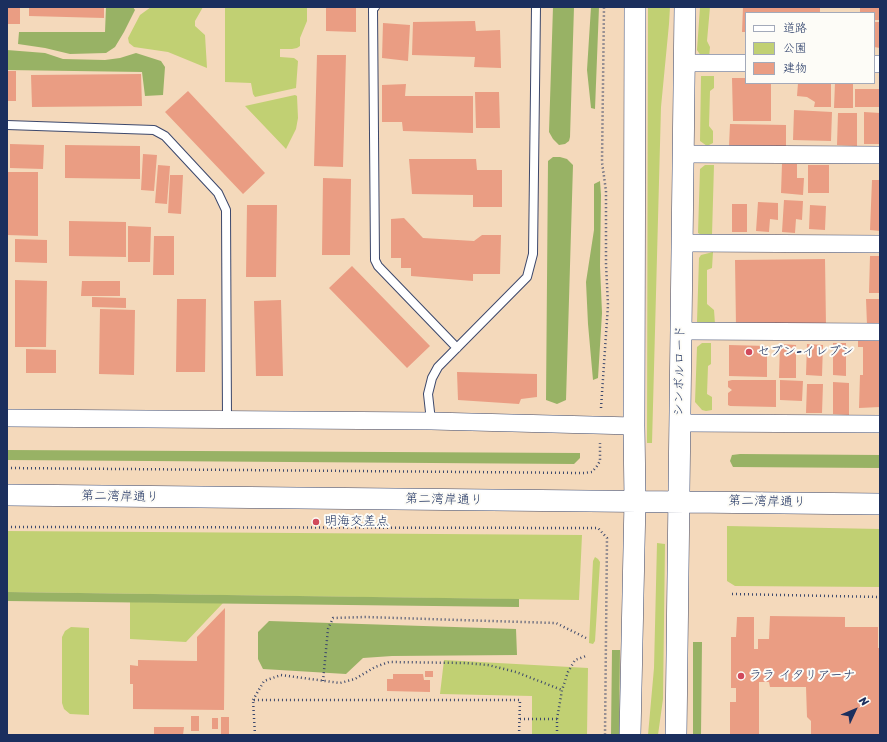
<!DOCTYPE html>
<meta charset="utf-8">
<style>
body{margin:0}
#map{position:relative;width:887px;height:742px;overflow:hidden;background:#f4d9bb;font-family:Sriracha,"Klee One",sans-serif}
canvas{display:block}
.frame{position:absolute;inset:0;border:8px solid #1b2f5e;pointer-events:none}
.legend{position:absolute;left:745px;top:12px;width:130px;height:72px;box-sizing:border-box;background:#fdfcf7;border:1px solid #a3aaba;margin:0;padding:5px 7px;list-style:none;font-size:12px;color:#1b2f5e}
.legend li{display:flex;align-items:center;gap:8px;height:20px}
.legend b{width:20px;border:1px solid #a3aaba}
.north{position:absolute;left:835px;top:690px;width:40px;height:40px;-webkit-text-stroke:3px #fdfcf7;paint-order:stroke;rotate:46deg;font-size:11px;font-weight:700;line-height:16px;text-align:center;color:#1b2f5e}
.north::after{content:'';display:block;margin:auto;width:14px;height:18px;background:#1b2f5e;clip-path:polygon(50% 0,100% 100%,50% 72%,0 100%)}
</style>
<div id="map">
<canvas width="887" height="742"></canvas>
<div class="frame"></div>
<ul class="legend">
<li><b style="height:5px;background:#fff"></b>道路</li>
<li><b style="height:11px;background:#c1d073"></b>公園</li>
<li><b style="height:11px;background:#ea9d83"></b>建物</li>
</ul>
<div class="north">N</div>
</div>
<script>
const c = document.querySelector('canvas').getContext('2d');
c.lineJoin = 'round';
function fill(path, color) { c.fillStyle = color; c.fill(path, 'evenodd'); }
const toPath = rows => new Path2D(rows.map(r => 'M' + r).join(''));
function strokePath(path, color, width, dash) { c.strokeStyle = color; c.lineWidth = width; c.lineCap = dash ? 'butt' : 'round'; c.setLineDash(dash || []); c.stroke(path); }
function drawText(font, color, halo, rows, align = 'center') {
  c.font = font + ' Sriracha,"Klee One",sans-serif'; c.lineWidth = 4; c.setLineDash([]); c.textBaseline = 'middle'; c.strokeStyle = halo; c.fillStyle = color; for (const [text, x, y, turn = 0] of rows) {
    c.save(); c.translate(x, y); c.rotate((+turn || 0) * Math.PI / 180); c.textAlign = isNaN(turn) ? turn : align; if (halo) c.strokeText(text, 0, 0); c.fillText(text, 0, 0); c.restore();
  }
}
fill(toPath([
 [151,7,203,7,195,21,195,26,205,35,207,68,168,52,134,47,129,43,128,38,140,15],
 [225,7,307,7,307,21,300,38,300,46,297,48,292,49,280,49,280,57,294,58,298,61,296,88,255,97,253,94,251,83,225,82],
 [648,7,670,7,669,24,661,107,652,443,647,443],
 [700,7,710,7,707,41,710,47,709,58,701,56,697,50],
 [701,76,714,76,714,88,710,91,709,126,713,131,713,143,707,146,700,141],
 [295,95,297,96,298,118,296,129,286,149,245,106],
 [705,165,714,165,712,235,703,236,698,233,700,169],
 [713,252,712,268,707,270,707,304,714,310,715,324,702,324,697,322,699,258,701,255],
 [702,343,711,343,711,364,708,366,707,394,712,397,712,410,706,411,702,410,695,402,697,347],
 [727,526,880,529,880,587,735,586,727,581],
 [7,531,582,535,579,600,7,592],
 [657,543,665,544,663,699,658,735,648,735,654,668],
 [595,557,598,559,600,562,595,641,593,644,589,643,593,561],
 [130,602,223,603,186,642,130,639],
 [71,627,89,628,89,715,70,714,64,709,62,703,62,637,65,631],
 [444,660,588,668,587,735,532,735,532,696,440,694]
]), '#c1d073');
fill(toPath([
 [106,7,133,7,135,10,124,32,115,47,106,53,70,54,45,48,18,44,19,32,105,32],
 [553,7,574,7,570,137,569,141,565,144,559,145,553,139,549,132],
 [591,7,599,7,595,109,591,108,587,70],
 [7,50,45,53,63,59,105,60,120,58,136,53,161,61,165,67,163,95,145,96,142,72,7,70],
 [553,157,560,157,567,159,573,165,566,400,557,404,546,400,548,161],
 [600,181,601,195,600,266,602,313,598,378,593,380,588,324,586,282,594,230,594,184],
 [7,450,580,453,580,458,574,464,7,460],
 [740,454,880,455,880,468,733,467,730,461,732,455],
 [7,592,519,599,519,607,7,601],
 [269,621,516,629,517,655,392,656,363,658,346,674,263,669,258,659,258,632],
 [693,642,702,642,701,735,693,735],
 [612,650,620,650,619,735,611,735]
]), '#98b265');
fill(toPath([
 [7,7,20,7,20,24,7,24],
 [29,7,104,7,104,18,29,16],
 [326,7,356,7,356,32,326,31],
 [743,7,820,7,820,13,746,13,746,32,742,32],
 [860,7,880,7,880,20,874,20,874,13,860,13],
 [475,21,476,31,500,30,501,68,474,67,475,57,412,55,413,22],
 [874,22,880,22,880,48,874,47],
 [383,23,410,25,408,61,382,58],
 [317,55,346,55,343,167,314,166],
 [7,71,16,71,16,101,7,101],
 [141,74,142,106,32,107,31,75],
 [732,78,746,78,746,83,771,83,771,121,733,121],
 [798,83,831,83,831,107,814,107,815,102,807,97,797,96],
 [835,83,853,83,853,108,834,108],
 [406,84,405,96,473,96,473,133,403,131,402,122,382,122,382,85],
 [855,89,880,89,880,107,855,107],
 [188,91,265,173,243,194,165,112],
 [475,92,499,92,500,128,476,128],
 [794,110,832,112,831,141,793,140],
 [864,112,880,113,880,144,864,144],
 [838,113,857,113,857,146,837,145],
 [730,124,786,125,786,147,729,146],
 [10,144,44,145,43,169,10,168],
 [65,145,140,146,140,179,65,178],
 [143,154,157,155,154,191,141,190],
 [409,159,476,159,477,170,502,170,502,207,473,207,473,195,412,194],
 [782,164,797,164,797,178,804,178,803,195,781,193],
 [158,165,170,166,167,204,155,203],
 [808,165,829,165,829,193,808,193],
 [7,172,38,172,38,236,7,235],
 [170,175,183,175,181,214,168,213],
 [323,178,351,179,350,255,322,255],
 [872,180,880,180,880,231,870,230],
 [784,200,803,201,802,220,796,219,795,233,782,232],
 [758,202,778,203,778,220,770,219,769,232,756,231],
 [732,204,747,204,747,232,732,232],
 [247,205,277,205,276,277,246,277],
 [810,205,826,206,825,230,809,229],
 [404,218,423,238,474,241,482,235,501,235,500,274,473,274,473,281,411,276,411,268,401,268,401,258,391,258,391,219],
 [69,221,126,222,126,257,69,256],
 [128,226,151,227,150,262,128,262],
 [154,236,174,236,174,275,153,275],
 [15,239,47,240,47,263,15,262],
 [870,256,880,256,880,293,869,293],
 [825,259,826,326,736,326,735,260],
 [352,266,430,346,407,368,329,288],
 [15,280,47,281,46,347,15,347],
 [82,281,120,281,120,296,81,296],
 [92,297,126,298,126,308,92,307],
 [177,299,206,299,205,372,176,372],
 [866,299,880,299,880,325,867,325],
 [281,300,283,376,256,376,254,301],
 [100,309,135,310,134,375,99,374],
 [858,339,880,339,880,407,859,408,860,375,863,375,863,347,858,347],
 [833,343,846,343,846,376,833,375],
 [780,344,796,345,796,378,779,378],
 [807,344,823,345,822,376,806,375],
 [729,345,767,346,767,377,729,376],
 [26,349,56,350,56,373,26,373],
 [457,372,537,374,537,397,521,399,519,404,458,400],
 [732,380,776,380,776,407,730,406,728,405,728,393,732,390,728,387,728,381],
 [780,380,803,381,802,401,780,400],
 [833,382,849,383,849,415,833,414],
 [807,384,823,384,822,413,806,413],
 [225,608,224,710,133,709,133,684,130,684,130,665,138,666,138,660,197,661,197,637],
 [770,616,845,617,845,627,878,627,878,648,880,648,880,735,811,735,811,721,807,717,806,687,770,687,769,682,759,682,759,735,730,735,730,702,736,702,736,688,731,688,731,637,736,637,737,617,754,617,754,649,758,649,758,639,769,639],
 [425,671,433,671,433,677,425,677],
 [393,674,423,674,424,680,430,680,430,692,387,691,387,679,393,679],
 [191,716,199,716,199,731,191,731],
 [221,717,229,717,229,734,221,735],
 [212,718,218,718,218,729,212,729],
 [154,727,184,727,183,735,154,735]
]), '#ea9d83');
const service = toPath([
 [375,7,373,9,375,260,378,266,457,348],
 [7,125,154,130,165,136,218,193,226,210,227,420],
 [431,421,428,394,432,378,438,367,527,277,533,254,536,7]
]);
const minor = toPath([
 [684,63,746,63],
 [874,64,880,64],
 [682,154,880,155],
 [681,243,880,244],
 [681,331,880,332],
 [7,418,431,421,634,426],
 [679,423,880,424]
]);
const tertiary = toPath([
 [7,495,880,504],
 [630,735,635,501,634,426,635,7],
 [676,735,685,7]
]);
strokePath(service, '#3c486c', 10);
strokePath(minor, '#3c486c', 18);
strokePath(tertiary, '#3c486c', 22);
strokePath(toPath([
 [601,408,608,305,606,264,606,191,602,162,604,7],
 [7,468,584,473,592,472,597,466,600,461,600,443],
 [7,527,598,528,607,538,605,735],
 [732,594,880,597],
 [323,681,328,629,333,618,365,617,556,623,586,638],
 [253,700,264,681,281,675,340,683,355,679,375,667,389,662,465,663,488,665,516,672,562,690],
 [520,719,557,719],
 [255,735,253,700,520,700,519,735],
 [557,735,557,719,562,690,568,672,575,660,586,656]
]), '#3c486c', 2.5, [1, 3]);
strokePath(service, '#fff', 8);
strokePath(minor, '#fff', 17);
strokePath(tertiary, '#fff', 21);
for (const [x, y, r, color] of [
 [749,352,4,"#d1495b"],
 [316,522,4,"#d1495b"],
 [741,676,4,"#d1495b"]
]) { const dot = new Path2D(); dot.arc(x, y, r, 0, 2 * Math.PI); c.fillStyle = color; c.fill(dot); strokePath(dot, '#fdfcf7', 1.5); }
drawText('13px', '#1b2f5e', '#fdfcf7', [
 ["セブン-イレブン",757,352],
 ["明海交差点",324,522],
 ["ララ イタリアーナ",749,676]
], 'left');
drawText('13px', '#1b2f5e', '#fdfcf7', [
 ["シンボルロード",680,371,-89],
 ["第二湾岸通り",120,497,1],
 ["第二湾岸通り",444,500,1],
 ["第二湾岸通り",767,502,1]
]);
</script>
